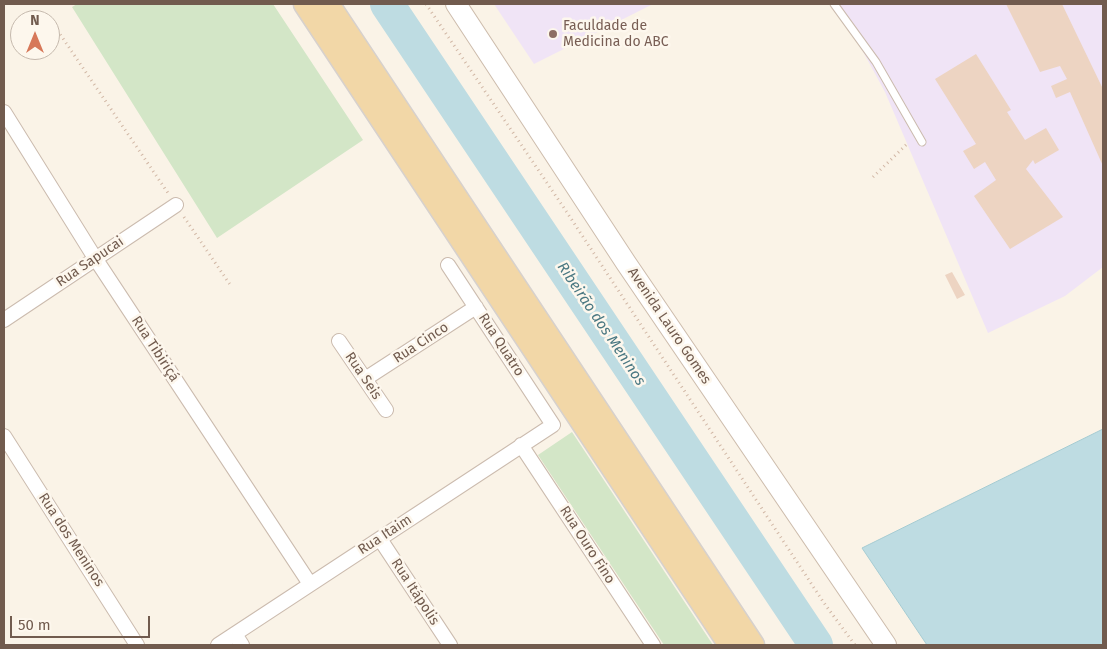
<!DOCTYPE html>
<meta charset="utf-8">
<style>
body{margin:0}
#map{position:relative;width:1107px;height:649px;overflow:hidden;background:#faf3e7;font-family:"Fira Sans",sans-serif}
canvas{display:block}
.frame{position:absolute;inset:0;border:5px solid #715b4e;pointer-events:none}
.north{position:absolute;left:10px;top:10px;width:50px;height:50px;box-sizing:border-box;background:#fdf7ed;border:1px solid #c5b9ad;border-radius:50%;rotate:0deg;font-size:14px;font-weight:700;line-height:20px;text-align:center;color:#715b4e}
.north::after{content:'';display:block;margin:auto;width:18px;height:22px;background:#d77859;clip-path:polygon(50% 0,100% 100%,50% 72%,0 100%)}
.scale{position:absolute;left:10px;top:616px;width:140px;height:22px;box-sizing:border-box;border:2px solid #715b4e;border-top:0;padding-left:6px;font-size:15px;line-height:18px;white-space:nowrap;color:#715b4e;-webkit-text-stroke:4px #fdf7ed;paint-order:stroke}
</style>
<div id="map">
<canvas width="1107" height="649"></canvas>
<div class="frame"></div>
<div class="north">N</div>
<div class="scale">50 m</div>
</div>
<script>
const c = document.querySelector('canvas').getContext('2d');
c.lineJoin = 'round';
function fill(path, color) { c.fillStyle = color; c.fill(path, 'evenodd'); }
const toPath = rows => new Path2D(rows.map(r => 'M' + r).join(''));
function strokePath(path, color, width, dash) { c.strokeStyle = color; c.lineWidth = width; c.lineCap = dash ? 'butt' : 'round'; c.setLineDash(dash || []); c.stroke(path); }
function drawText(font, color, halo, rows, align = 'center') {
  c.font = font + ' "Fira Sans",sans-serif'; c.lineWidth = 5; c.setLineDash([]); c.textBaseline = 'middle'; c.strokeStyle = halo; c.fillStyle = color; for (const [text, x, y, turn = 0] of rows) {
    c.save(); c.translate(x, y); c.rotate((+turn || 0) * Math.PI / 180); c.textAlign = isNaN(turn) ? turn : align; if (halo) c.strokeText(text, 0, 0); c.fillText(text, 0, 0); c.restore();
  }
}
fill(toPath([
 [494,4,653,4,534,64],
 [837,4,1103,4,1103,267,1065,296,988,333,885,92]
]), '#f0e4f6');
fill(toPath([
 [77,4,273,4,363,140,217,238,72,7],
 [572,432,713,645,664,645,538,455]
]), '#d3e6c7');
const water = toPath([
 [1103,429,1103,645,927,645,862,548,1103,429]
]);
fill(water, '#bedce2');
strokePath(water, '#a5cbd2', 1);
strokePath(toPath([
 [387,4,816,645]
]), '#bedce2', 34);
fill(toPath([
 [1006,4,1062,4,1103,89,1103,166,1070,92,1056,98,1051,86,1067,79,1060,66,1040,72],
 [976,54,1011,110,1007,112,1025,140,1046,128,1059,150,1035,164,1033,160,1026,169,1063,217,1010,249,974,196,996,180,985,162,974,169,963,151,976,144,935,79],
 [952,272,965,295,957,299,945,275]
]), '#edd4c2');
const service = toPath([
 [834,4,876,62,922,142]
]);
const minor = toPath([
 [4,112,95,258,310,584],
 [4,320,176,205],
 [339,341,386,410],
 [365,379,476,307],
 [4,436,137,645],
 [521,445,653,645],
 [380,539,450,645],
 [235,634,242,645],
 [218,645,553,425,448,265]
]);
const secondary = toPath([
 [456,4,626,263,886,645]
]);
const primary = toPath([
 [305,4,730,645],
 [328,4,753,645]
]);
strokePath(service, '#cbbbae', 9);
strokePath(minor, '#cbbbae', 16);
strokePath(secondary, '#cdbcac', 22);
strokePath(primary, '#d7d1cd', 25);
strokePath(toPath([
 [426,4,566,211,824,603,855,645],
 [49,18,168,193],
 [873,177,908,143],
 [184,217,231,286]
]), '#d1b7a5', 3, [1, 4]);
strokePath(service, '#fff', 7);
strokePath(minor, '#fff', 14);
strokePath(secondary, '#fff', 20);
strokePath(primary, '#f2d7a7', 22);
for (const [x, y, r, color] of [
 [553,34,5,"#8d6e63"]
]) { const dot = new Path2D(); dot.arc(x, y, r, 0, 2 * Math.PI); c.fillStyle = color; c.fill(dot); strokePath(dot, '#fdf7ed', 2); }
drawText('14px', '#785e54', '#fdf7ed', [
 ["Faculdade de",563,26],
 ["Medicina do ABC",563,42]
], 'left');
drawText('14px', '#715b4e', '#fdf7ed', [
 ["Rua Sapucai",90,262,-34],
 ["Avenida Lauro Gomes",669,326,56],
 ["Rua Cinco",421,343,-33],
 ["Rua Quatro",501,345,57],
 ["Rua Tibiriçá",155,349,57],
 ["Rua Seis",363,376,56],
 ["Rua Itaim",385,535,-33],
 ["Rua dos Meninos",71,540,57],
 ["Rua Ouro Fino",587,545,57],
 ["Rua Itápolis",415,592,57]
]);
drawText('italic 15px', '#4a7882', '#fdf7ed', [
 ["Ribeirão dos Meninos",601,324,56]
]);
</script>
